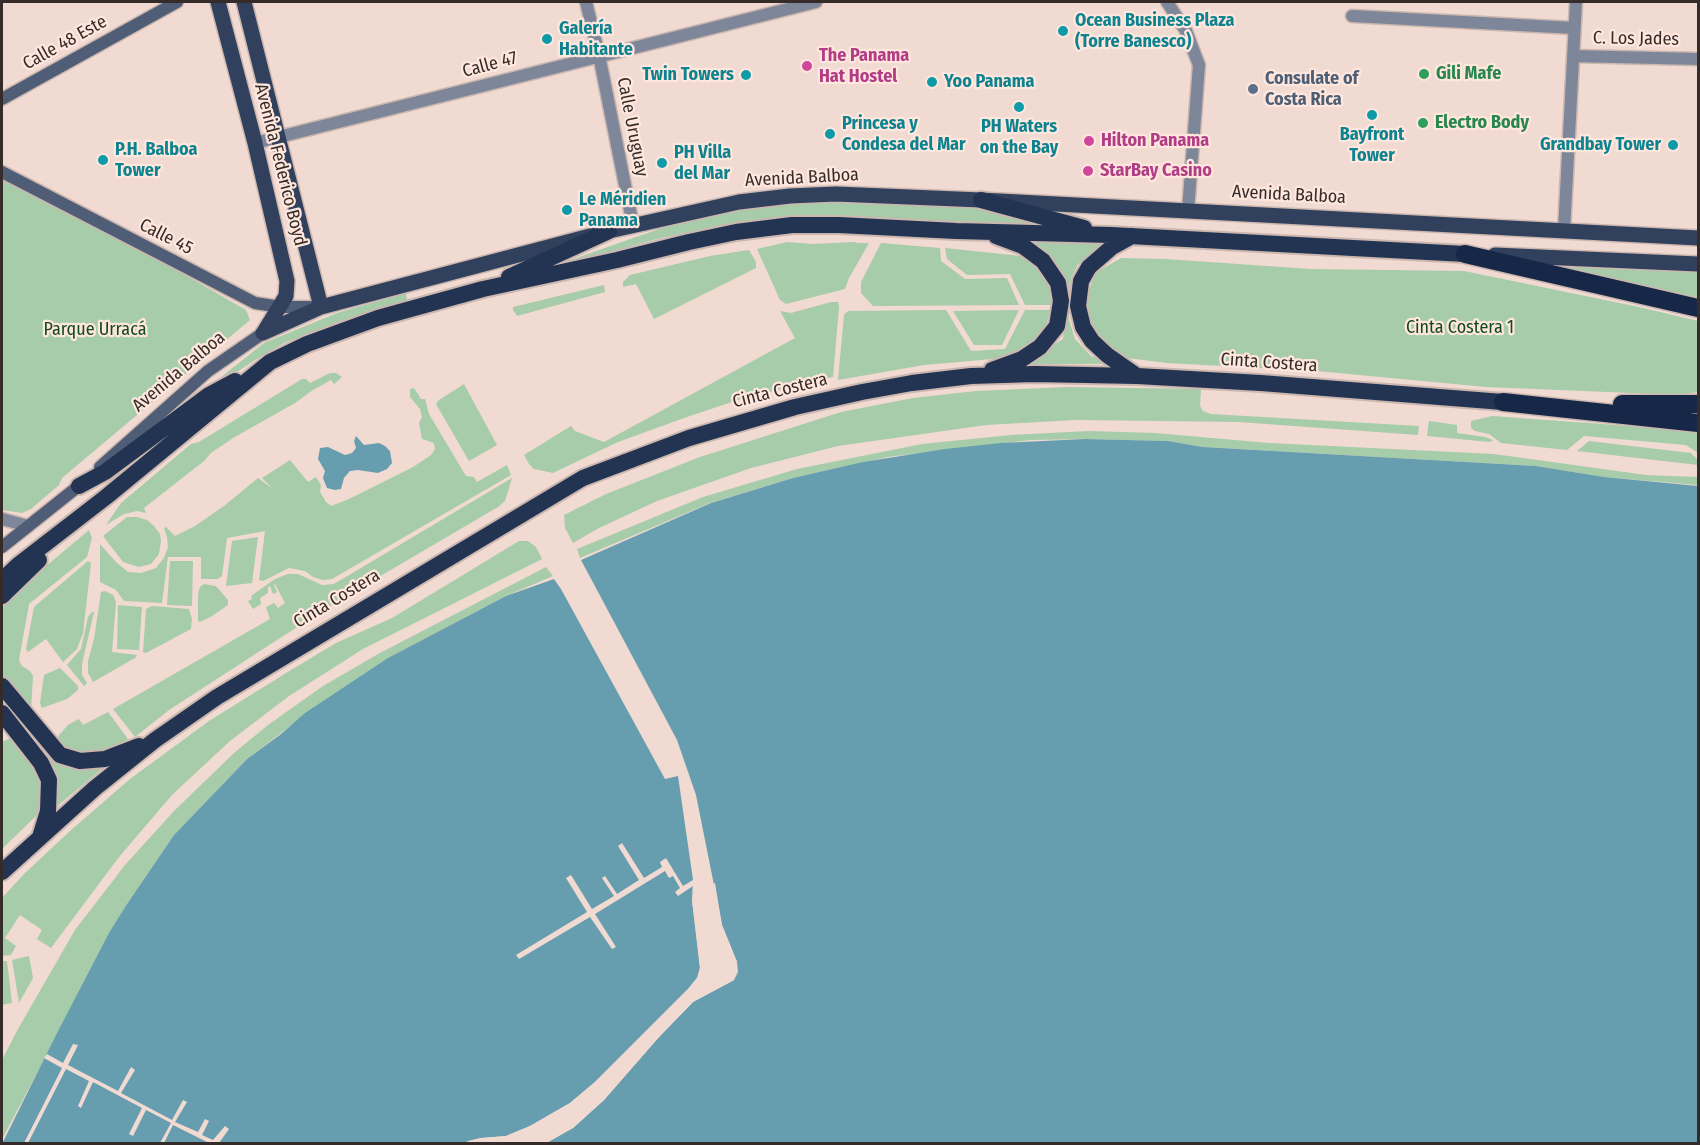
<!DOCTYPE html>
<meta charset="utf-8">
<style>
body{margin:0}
#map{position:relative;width:1700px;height:1145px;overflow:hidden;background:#f1dad1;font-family:"Fira Sans Condensed",sans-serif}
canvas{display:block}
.frame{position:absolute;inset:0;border:3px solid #352c29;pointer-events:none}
</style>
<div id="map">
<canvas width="1700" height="1145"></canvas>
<div class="frame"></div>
</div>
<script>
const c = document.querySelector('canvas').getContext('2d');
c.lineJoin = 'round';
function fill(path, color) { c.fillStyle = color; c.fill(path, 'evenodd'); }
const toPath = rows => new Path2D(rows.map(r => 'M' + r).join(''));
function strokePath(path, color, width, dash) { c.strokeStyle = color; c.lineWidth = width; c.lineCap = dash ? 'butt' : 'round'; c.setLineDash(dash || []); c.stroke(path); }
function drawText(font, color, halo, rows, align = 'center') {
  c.font = font + ' "Fira Sans Condensed",sans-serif'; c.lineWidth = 4.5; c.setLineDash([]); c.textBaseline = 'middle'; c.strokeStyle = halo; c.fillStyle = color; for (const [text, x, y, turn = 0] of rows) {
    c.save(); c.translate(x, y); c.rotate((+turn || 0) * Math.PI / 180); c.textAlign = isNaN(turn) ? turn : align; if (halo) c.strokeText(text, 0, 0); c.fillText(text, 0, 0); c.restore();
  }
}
fill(toPath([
 [2,175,46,195,246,310,250,320,62,478,59,485,31,509,22,513,2,510],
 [808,201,938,202,986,208,1077,229,833,216,739,222,661,238,542,270,679,222,738,210],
 [1013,238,1121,239,1078,264,1071,278,1069,297,1069,320,1075,339,1091,356,1111,364,1025,364,1063,339,1066,310,1064,274,1047,258],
 [787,242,812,244,854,242,857,243,869,243,849,278,845,289,786,304,780,300,757,249],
 [881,243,940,248,941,261,965,279,1007,278,1019,305,873,306,861,293,861,282],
 [945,248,1021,256,1039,269,1049,284,1052,293,1051,305,1025,305,1010,274,967,275,947,259],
 [749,250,756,262,756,268,654,319,636,284,623,287,623,282,630,275,710,256],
 [1121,258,1165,259,1311,269,1464,271,1639,307,1698,321,1698,392,1680,395,1486,387,1317,371,1167,363,1127,358,1094,337,1085,305,1095,273],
 [1513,258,1698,269,1698,300],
 [604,285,605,292,517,316,513,310,513,307],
 [406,293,407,301,338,322,284,343,255,360,177,412,264,343,337,313],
 [831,302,838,302,839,308,833,377,741,399,684,418,618,442,553,473,534,469,529,464,524,455,571,426,575,431,604,442,795,338,780,311,791,313],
 [946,310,971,351,1005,349,1025,310,1050,310,1046,327,1039,339,1017,355,993,359,924,365,838,380,844,315,848,311],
 [1019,310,1002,345,974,345,953,311],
 [330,373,336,373,342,377,334,384,331,380,313,390,295,403,233,438,211,453,204,461,144,508,146,513,137,511,124,514,106,525,121,503,191,444,199,442,302,379,306,379,310,383],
 [464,384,497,445,469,461,436,404,439,400],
 [1068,387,1201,389,1200,406,1203,411,1211,414,1419,426,1418,435,1239,422,1076,420,986,425,838,446,751,468,657,501,599,528,573,543,565,528,564,515,606,494,700,457,841,412,913,398,976,391],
 [414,388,421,399,425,399,429,414,466,476,474,477,477,482,507,465,511,475,332,579,323,580,313,577,305,571,289,568,263,581,259,580,265,531,227,538,222,576,218,579,201,579,201,557,168,557,162,603,124,601,116,590,100,582,100,544,116,562,128,572,141,573,156,568,164,558,168,547,167,537,164,528,166,527,175,536,195,526,224,506,258,478,273,489,262,478,290,460,308,482,316,477,321,485,320,492,326,502,331,506,349,499,413,467,431,455,435,449,434,443,422,439,419,423,422,417,420,409,410,397,410,389],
 [1492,416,1698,431,1698,453,1686,445,1584,436,1567,450,1501,443,1489,434,1475,431,1471,428,1471,421],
 [1429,421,1457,425,1457,433,1485,437,1493,440,1490,442,1427,436],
 [1088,431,1155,433,1269,443,1494,454,1646,475,1698,477,1698,485,1603,477,1536,466,1203,447,1168,441,1085,439,1031,440,888,457,793,478,710,503,580,558,577,549,703,497,797,469,922,444,1011,435],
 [1589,441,1691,453,1698,460,1698,465,1577,451],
 [512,478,505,501,498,507,348,595,280,638,169,710,135,737,113,709,270,619,266,607,274,603,278,608,285,603,275,584,274,585,277,592,273,594,270,586,268,587,268,593,260,598,261,604,253,609,248,601,252,599,251,596,275,579,288,574,298,574,322,585,334,584],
 [127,517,137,517,147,520,154,526,160,534,161,541,159,554,151,564,139,567,123,562,103,536],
 [89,530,92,538,87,557,29,604,19,660,22,666,30,671,33,676,31,711,12,692,2,676,2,608,21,587],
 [258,537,252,583,226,586,232,541],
 [519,541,528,541,536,547,542,559,363,649,289,696,230,741,172,795,119,857,51,948,37,939,42,930,20,915,5,938,16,946,11,955,2,956,2,898,23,875,70,831,130,779,209,721,291,670,336,643,392,618],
 [88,561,91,563,83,633,77,649,63,662,46,639,28,652,26,649,34,607],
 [170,561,193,561,192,606,167,605],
 [546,567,553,576,506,596,394,655,316,706,247,759,174,835,127,904,2,1139,2,1060,18,1029,75,930,125,865,174,811,234,753,268,725,323,686,378,654],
 [204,584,216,586,228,600,228,605,212,616,200,622,198,621,198,594,200,587],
 [105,591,113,595,116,602,112,652,137,655,135,658,93,682,88,673,88,661,94,639,101,592],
 [118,605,142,607,139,650,117,649],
 [152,606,189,609,192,619,191,629,146,653,143,652,146,609],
 [92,612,94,612,82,664,82,675,87,683,84,686,67,665,81,649,88,617],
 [60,668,78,686,78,690,67,699,42,708,40,703,44,675],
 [108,712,128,739,108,752,83,756,63,750,57,742,59,735,68,725,79,719,83,725],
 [29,730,80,769,103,768,55,808,58,790,56,778,51,763,25,732],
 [11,738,37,767,42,779,41,807,35,817,2,849,2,742],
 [29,956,33,978,19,1003,12,960],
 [2,961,7,961,12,1003,2,1005]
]), '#a6cca9');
fill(toPath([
 [356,436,364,445,379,443,385,446,390,451,392,463,387,469,378,473,358,470,350,471,344,478,341,489,335,490,327,488,323,478,325,471,318,459,320,448,328,447,345,455,352,453,356,448,354,441],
 [1085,439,1168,441,1203,447,1536,466,1604,477,1698,486,1698,1143,545,1144,573,1128,604,1100,659,1037,693,1002,734,980,737,962,722,925,696,795,677,740,581,560,711,503,793,478,863,462,945,449,1001,443],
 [554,579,561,589,665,779,678,776,693,880,692,900,700,968,697,978,688,989,595,1082,570,1103,530,1126,506,1136,481,1138,469,1141,465,1144,2,1144,55,1037,109,933,127,904,174,835,247,759,281,734,305,713,388,658,506,596]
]), '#669eb0');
fill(toPath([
 [622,843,644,878,662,867,660,862,666,858,683,886,693,880,693,886,678,896,675,892,680,888,673,876,669,878,665,871,595,914,616,947,612,949,590,917,519,959,516,955,587,912,566,878,571,875,592,909,614,896,602,878,605,876,617,894,639,880,618,846],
 [715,883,722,925,737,962,738,972,734,980,693,1002,659,1037,604,1100,573,1128,542,1144,571,1125,601,1098,657,1035,691,1000,732,977,735,971,734,963,719,926,712,885],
 [695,898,703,969,700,980,690,991,597,1084,571,1106,531,1128,507,1139,465,1143,468,1141,481,1138,506,1136,530,1126,570,1103,595,1082,688,989,697,978,700,968,692,900],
 [73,1044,78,1045,68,1065,118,1091,131,1067,135,1070,121,1093,172,1120,183,1100,187,1102,175,1122,198,1132,205,1119,209,1121,202,1135,213,1140,225,1126,229,1129,219,1143,209,1143,173,1125,164,1143,160,1143,171,1123,146,1110,133,1136,129,1134,142,1108,93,1082,81,1108,78,1106,89,1081,66,1069,28,1143,24,1143,62,1068,44,1058,47,1054,63,1063]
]), '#f1dad1');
const minor = toPath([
 [586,2,599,55,633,225],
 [1352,16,1574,28],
 [1573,56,1698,59],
 [255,143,816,2],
 [1564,231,1576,2],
 [2,519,28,526]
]);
const tertiary = toPath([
 [1167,2,1186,31,1199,65,1188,211]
]);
const secondary = toPath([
 [2,99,177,2],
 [2,172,255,303,281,307,320,307],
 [100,467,208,371,263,333],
 [2,547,85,481]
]);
const primary = toPath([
 [218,2,255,143,287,281,286,296,264,332],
 [244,2,321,307],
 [1495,255,1698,264],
 [263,333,321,307,609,231,739,202,790,196,836,194,981,200,1698,238]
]);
const trunk = toPath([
 [981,200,1084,228],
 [1132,236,1112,247,1089,267,1081,281,1078,306,1083,327,1092,341,1107,355,1137,376],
 [509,277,609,231],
 [992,370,1022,359,1040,347,1057,326,1061,301,1058,283,1043,261,1023,246,996,236],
 [79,486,105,472,209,395,235,381],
 [2,580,18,565,106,497,270,362,307,344,378,318,483,289,617,260,689,242,736,232,792,225,839,225,956,231,1111,235,1465,254],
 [2,596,39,560],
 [2,686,60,755,80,761,105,759,139,746],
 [2,713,41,763,49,780,48,811,40,837],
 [2,872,95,788,155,740,217,697,583,478,689,438,795,407,862,392,912,383,971,376,1034,374,1137,376,1261,383,1503,402]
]);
const motorway = toPath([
 [1465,254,1698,308],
 [1503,402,1698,423],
 [1622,404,1698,404]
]);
strokePath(minor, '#cbb7af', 15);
strokePath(tertiary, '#cbb7af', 15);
strokePath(secondary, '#cbb7af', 15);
strokePath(primary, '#cbb7af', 18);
strokePath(trunk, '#cbb7af', 20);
strokePath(motorway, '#cbb7af', 21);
strokePath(minor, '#7d8799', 12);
strokePath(tertiary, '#7d8799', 12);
strokePath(secondary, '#4f5d76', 12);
strokePath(primary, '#30405d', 15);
strokePath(trunk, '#233452', 16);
strokePath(motorway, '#162747', 18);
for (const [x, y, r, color] of [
 [1063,31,6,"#0f9aa8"],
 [547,39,6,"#0f9aa8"],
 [807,66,6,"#d1479c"],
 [1424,74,6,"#2e9e5b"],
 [746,75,6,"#0f9aa8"],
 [932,82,6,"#0f9aa8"],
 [1253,89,6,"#5c6f8a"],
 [1019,107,6,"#0f9aa8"],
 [1372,115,6,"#0f9aa8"],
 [1423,123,6,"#2e9e5b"],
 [830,134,6,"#0f9aa8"],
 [1089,141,6,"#d1479c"],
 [1673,145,6,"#0f9aa8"],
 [103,160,6,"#0f9aa8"],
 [662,163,6,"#0f9aa8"],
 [1088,171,6,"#d1479c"],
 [567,210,6,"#0f9aa8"]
]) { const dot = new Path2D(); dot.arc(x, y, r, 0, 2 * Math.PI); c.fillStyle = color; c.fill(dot); strokePath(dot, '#ffe7de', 2); }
drawText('bold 18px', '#0d838f', '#ffe7de', [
 ["Ocean Business Plaza",1075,21],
 ["(Torre Banesco)",1075,42],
 ["Galería",559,29],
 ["Habitante",559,50],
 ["Twin Towers",734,75,"right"],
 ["Yoo Panama",944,82],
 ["Princesa y",842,124],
 ["Condesa del Mar",842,145],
 ["PH Waters",1019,127,"center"],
 ["on the Bay",1019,148,"center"],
 ["Bayfront",1372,135,"center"],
 ["Tower",1372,156,"center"],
 ["Grandbay Tower",1661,145,"right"],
 ["P.H. Balboa",115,150],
 ["Tower",115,171],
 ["PH Villa",674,153],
 ["del Mar",674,174],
 ["Le Méridien",579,200],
 ["Panama",579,221]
], 'left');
drawText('18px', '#352c29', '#ffe7de', [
 ["C. Los Jades",1636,39,1],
 ["Calle 48 Este",65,43,-29],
 ["Calle 47",490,65,-15],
 ["Calle Uruguay",632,127,79],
 ["Avenida Federico Boyd",280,165,76],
 ["Avenida Balboa",802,178,-3],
 ["Avenida Balboa",1289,195,3],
 ["Calle 45",166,237,27],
 ["Cinta Costera",1269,363,4],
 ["Avenida Balboa",179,372,-40],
 ["Cinta Costera",780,391,-14],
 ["Cinta Costera",337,599,-31]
]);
drawText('bold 18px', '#b23c85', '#ffe7de', [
 ["The Panama",819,56],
 ["Hat Hostel",819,77],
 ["Hilton Panama",1101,141],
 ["StarBay Casino",1100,171]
], 'left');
drawText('bold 18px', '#27864d', '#ffe7de', [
 ["Gili Mafe",1436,74],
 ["Electro Body",1435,123]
], 'left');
drawText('bold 18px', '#4e5e75', '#ffe7de', [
 ["Consulate of",1265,79],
 ["Costa Rica",1265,100]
], 'left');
drawText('18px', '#104a1d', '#ffe7de', [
 ["Cinta Costera 1",1460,328],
 ["Parque Urracá",95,330]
]);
</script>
